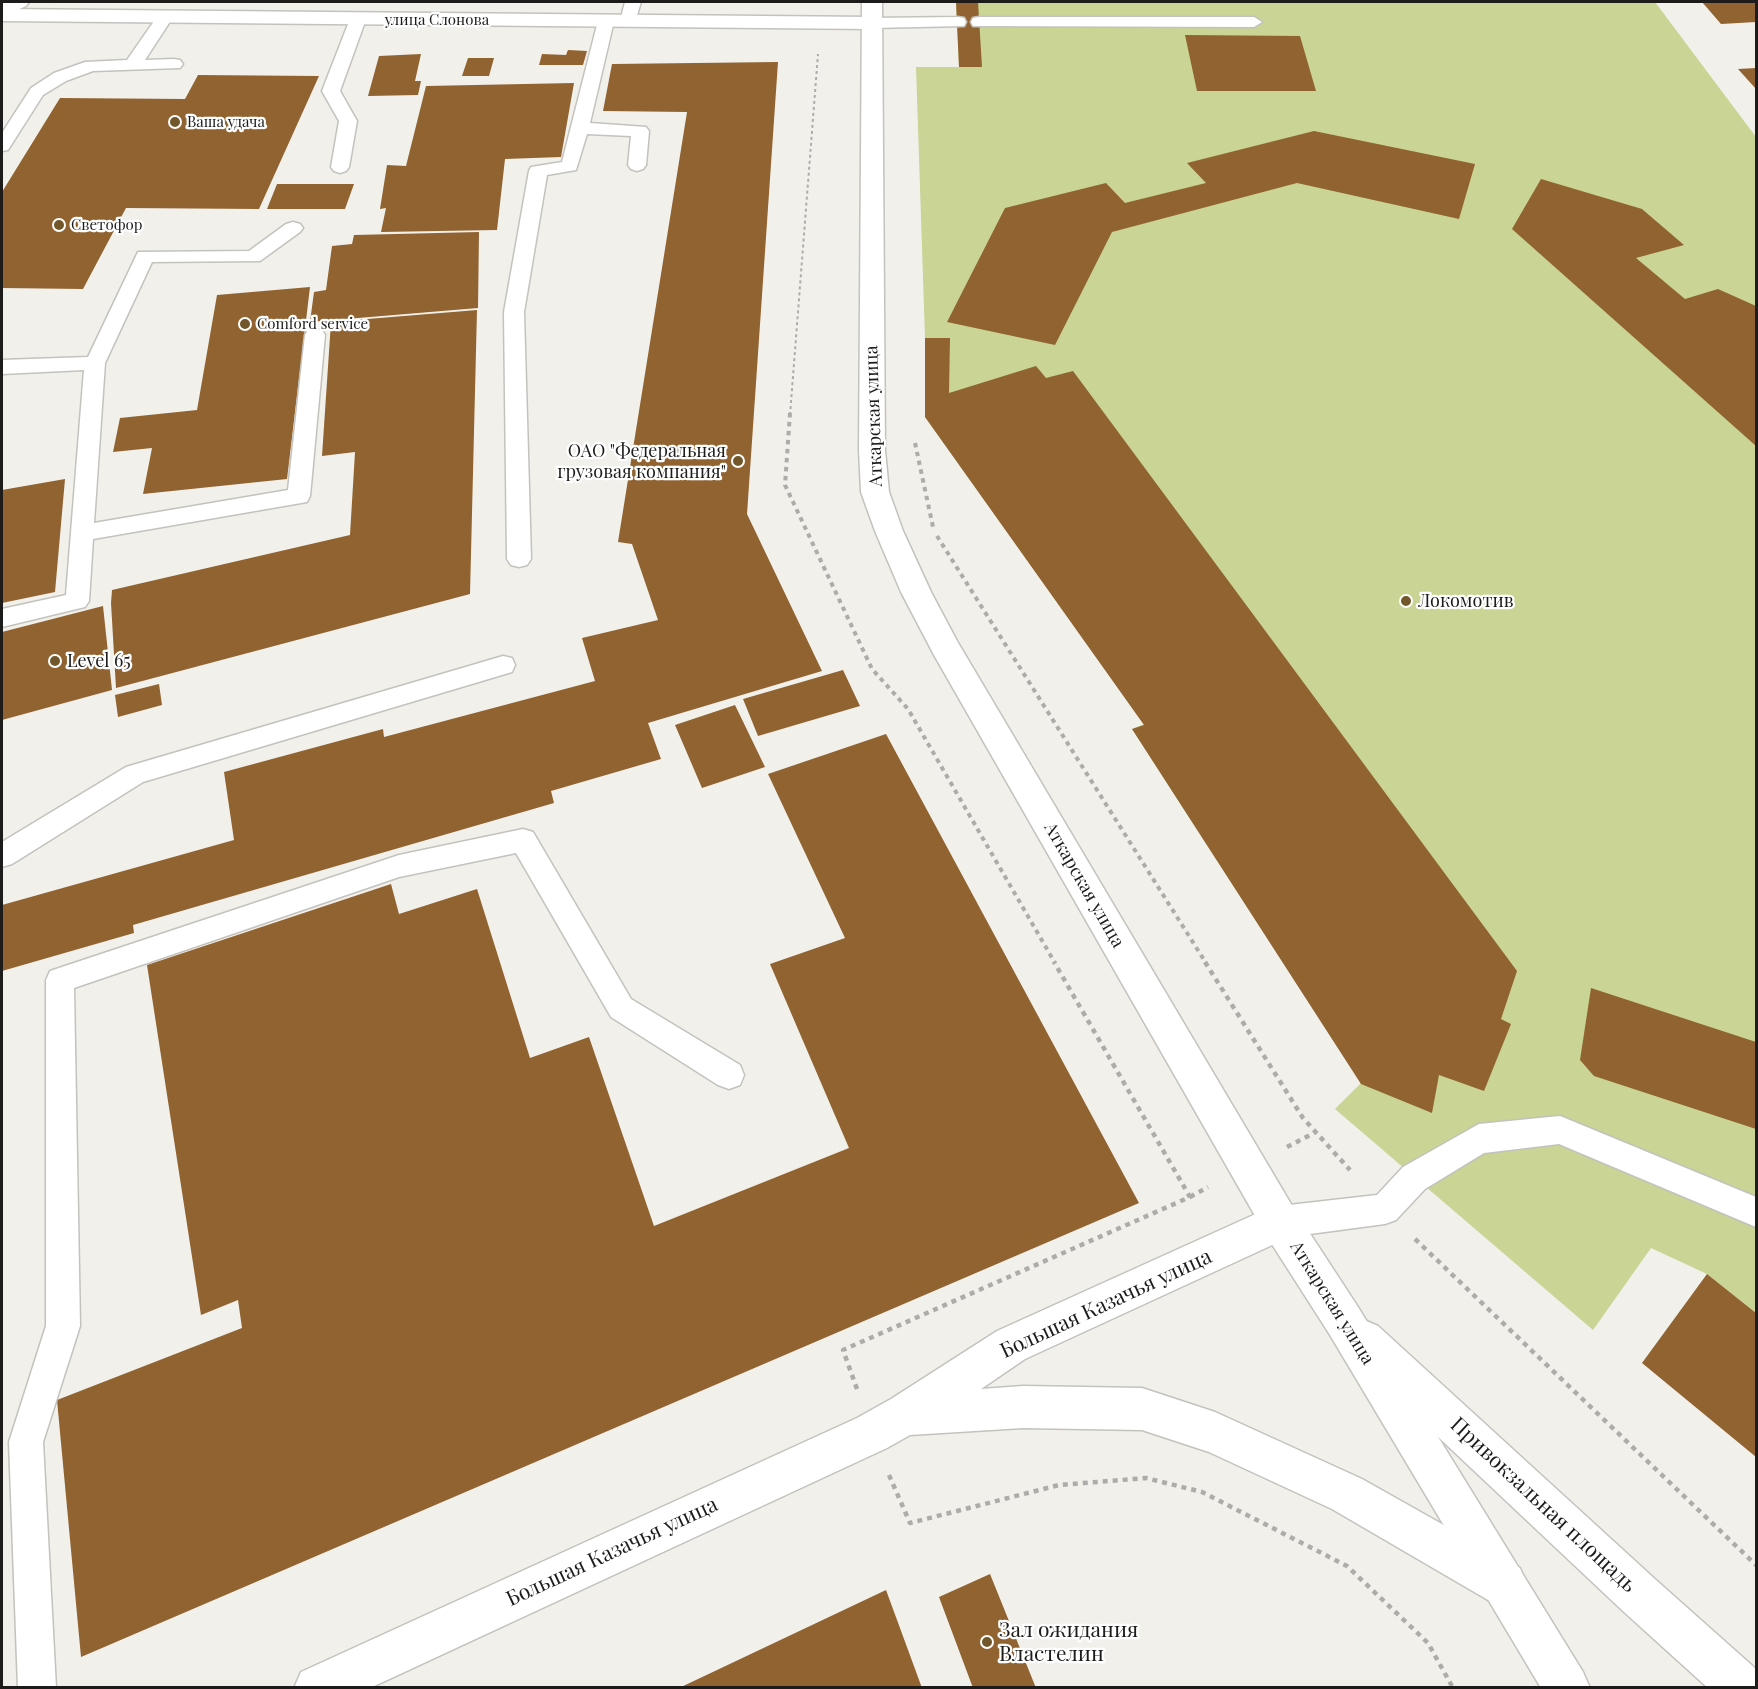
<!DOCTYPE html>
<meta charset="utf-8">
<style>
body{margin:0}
#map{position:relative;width:1758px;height:1689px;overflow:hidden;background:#f2f0eb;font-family:"Playfair Display",serif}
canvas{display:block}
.frame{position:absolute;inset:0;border:3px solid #1d1c1b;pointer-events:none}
</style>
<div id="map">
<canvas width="1758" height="1689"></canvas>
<div class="frame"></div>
</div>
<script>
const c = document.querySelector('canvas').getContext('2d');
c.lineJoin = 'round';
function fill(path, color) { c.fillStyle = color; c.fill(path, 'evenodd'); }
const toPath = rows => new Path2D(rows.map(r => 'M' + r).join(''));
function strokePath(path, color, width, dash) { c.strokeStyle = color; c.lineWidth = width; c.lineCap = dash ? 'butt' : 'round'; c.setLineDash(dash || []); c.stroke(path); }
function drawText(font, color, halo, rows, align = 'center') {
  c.font = font + ' "Playfair Display",serif'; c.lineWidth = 4.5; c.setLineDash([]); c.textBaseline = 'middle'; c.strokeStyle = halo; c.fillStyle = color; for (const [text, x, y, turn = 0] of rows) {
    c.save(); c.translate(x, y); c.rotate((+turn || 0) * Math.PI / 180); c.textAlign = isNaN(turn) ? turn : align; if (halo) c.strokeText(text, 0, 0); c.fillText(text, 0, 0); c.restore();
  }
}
fill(toPath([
 [956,2,1655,2,1756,137,1756,1313,1707,1274,1651,1248,1593,1330,1335,1109,1361,1083,1132,729,1144,724,925,417,925,338,916,67,959,67]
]), '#c9d495');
fill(toPath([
 [956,2,978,2,982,67,959,67],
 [1702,2,1756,2,1756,22,1721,24],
 [1185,35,1300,36,1316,91,1197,91],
 [568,50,587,51,583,65,539,65,542,54,566,55],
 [421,54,415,81,421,81,418,95,368,96,379,56],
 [468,58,494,58,489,76,462,76],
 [778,62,747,514,822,671,648,723,661,759,551,791,554,803,133,925,134,933,2,971,2,905,234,840,224,772,383,729,384,737,595,681,582,638,658,620,632,544,618,542,687,112,603,111,612,64],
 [1756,68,1756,89,1738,69],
 [198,75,319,76,259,209,126,208,83,289,2,288,2,192,60,98,185,99],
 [574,83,561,157,505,159,497,230,381,232,386,208,380,209,387,165,406,166,426,86],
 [1314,131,1475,164,1459,219,1297,183,1112,232,1055,345,947,322,1005,208,1106,183,1125,203,1206,183,1187,163],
 [1541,179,1642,209,1684,245,1636,258,1685,299,1718,289,1756,306,1756,446,1512,229],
 [277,184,354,184,345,209,267,209],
 [479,232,478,308,310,322,314,292,326,290,332,246,352,244,354,235],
 [310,287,287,479,143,494,152,448,113,452,120,418,197,410,217,295],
 [477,310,470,594,116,688,111,603,112,590,350,535,355,452,322,456,331,322],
 [925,338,950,338,949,393,1036,366,1046,378,1073,371,1517,971,1501,1019,1511,1024,1484,1091,1439,1075,1432,1113,1361,1084,1132,729,1144,725,925,417],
 [65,479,55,592,2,603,2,490],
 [103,606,112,690,2,720,2,632],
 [843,670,860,706,758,736,743,699],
 [159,684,162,705,118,717,115,695],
 [735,705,765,767,702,788,675,725],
 [886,734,1139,1203,81,1657,57,1400,242,1328,238,1300,201,1315,147,965,391,884,399,914,477,889,530,1058,589,1037,654,1226,849,1148,770,964,845,938,768,774],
 [1591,988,1756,1042,1756,1129,1594,1076,1580,1060],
 [1707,1274,1756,1313,1756,1457,1642,1363],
 [990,1574,1036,1688,973,1688,939,1597],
 [886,1590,922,1688,679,1688]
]), '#906330');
const service = toPath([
 [625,2,641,2,634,25,628,26,620,21,625,2],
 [165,12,173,17,145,60,174,59,180,60,183,64,180,68,93,71,66,81,43,95,8,150,2,151,2,133,31,88,54,73,85,62,127,60,159,14,165,12],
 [358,14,366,19,340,91,357,121,349,167,346,171,340,173,334,171,331,167,339,121,322,91,350,19,358,14],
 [606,16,614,21,590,123,646,127,649,131,646,165,643,169,637,171,631,169,628,165,631,136,587,134,576,170,547,175,524,312,531,559,527,565,519,567,511,565,507,559,504,312,529,171,531,167,562,162,598,21,606,16],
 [958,17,964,18,966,22,964,26,872,28,864,23,872,18,958,17],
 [979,17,1254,17,1262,22,1254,27,973,26,971,22,973,18,979,17],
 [293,222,300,224,303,228,300,232,260,261,152,262,105,363,94,523,288,490,305,335,308,330,315,329,322,330,325,335,310,496,307,502,93,539,89,601,85,607,2,627,2,609,66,595,84,370,2,374,2,360,88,357,138,252,249,251,286,224,293,222],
 [503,656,512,658,515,665,512,672,143,782,12,864,2,867,2,842,126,767,503,656],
 [523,829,533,832,631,999,740,1065,744,1075,740,1085,729,1089,718,1085,611,1017,516,853,399,877,74,988,80,1326,43,1442,56,1688,18,1688,9,1442,46,1326,46,980,50,971,399,855,523,829],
 [1560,1116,1756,1197,1756,1227,1559,1144,1484,1153,1425,1189,1396,1220,1385,1224,1280,1238,1269,1233,1264,1222,1269,1211,1280,1206,1377,1195,1403,1167,1479,1124,1560,1116]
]);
const minor = toPath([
 [2,9,872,17,879,19,882,23,879,27,872,29,2,21,2,9],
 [1280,1203,1294,1209,1299,1222,1294,1235,1025,1359,981,1389,1023,1386,1142,1388,1215,1412,1362,1479,1520,1568,1526,1584,1520,1600,1504,1606,1488,1600,1332,1509,1209,1452,1142,1430,1023,1428,910,1435,887,1448,370,1688,294,1688,301,1672,857,1418,891,1399,997,1331,1280,1203],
 [1364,1320,1378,1326,1656,1580,1756,1669,1756,1688,1708,1688,1624,1612,1350,1354,1344,1340,1350,1326,1364,1320]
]);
const tertiary = toPath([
 [862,2,882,2,885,450,889,492,903,531,931,592,957,641,1294,1209,1358,1307,1583,1672,1590,1688,1541,1688,1330,1335,1266,1235,934,655,901,592,875,531,861,492,859,450,862,2]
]);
const secondary = toPath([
 [5,2,29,2,26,6,2,17,2,3,5,2]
]);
strokePath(service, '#c3c2bd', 3);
strokePath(minor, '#c3c2bd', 3);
strokePath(tertiary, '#c3c2bd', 3);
strokePath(secondary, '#c3c2bd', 3);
strokePath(toPath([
 [790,415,818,54]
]), '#aeaca9', 2, [3, 3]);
strokePath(toPath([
 [790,413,785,485,872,669,908,709,1055,963],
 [915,443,933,527],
 [937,536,1206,963]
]), '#aeaca9', 4, [4.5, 4.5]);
strokePath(toPath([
 [1205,962,1303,1118,1350,1170],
 [1287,1147,1316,1132],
 [1190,1197,1208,1187],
 [1415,1239,1756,1565],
 [857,1389,843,1350,1190,1197,1054,962],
 [889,1475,910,1523,1059,1485,1146,1478,1202,1492,1347,1566,1428,1643,1453,1688]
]), '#aeaca9', 4.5, [5, 5]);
fill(service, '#fff');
fill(minor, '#fff');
fill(tertiary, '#fff');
fill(secondary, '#fff');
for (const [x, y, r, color] of [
 [175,122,6,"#715729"],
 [59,225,6,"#715729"],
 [245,324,6,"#715729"],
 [738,461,6,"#715729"],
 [1406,601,6,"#715729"],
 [55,661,6,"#715729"],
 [987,1642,6,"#715729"]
]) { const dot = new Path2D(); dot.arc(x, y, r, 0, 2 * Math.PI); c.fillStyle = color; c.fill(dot); strokePath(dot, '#fff', 2); }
drawText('15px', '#1d1c1b', '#fff', [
 ["улица Слонова",437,20]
]);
drawText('15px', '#1d1c1b', '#fff', [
 ["Ваша удача",187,122],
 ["Светофор",71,225],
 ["Comford service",257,324]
], 'left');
drawText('18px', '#1d1c1b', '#fff', [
 ["Аткарская улица",874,416,-92],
 ["Аткарская улица",1084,885,60],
 ["Аткарская улица",1332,1303,58]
]);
drawText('18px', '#1d1c1b', '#fff', [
 ["ОАО \"Федеральная",726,451,"right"],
 ["грузовая компания\"",726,472,"right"],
 ["Локомотив",1418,601],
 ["Level 65",67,661]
], 'left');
drawText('21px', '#1d1c1b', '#fff', [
 ["Большая Казачья улица",1106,1304,-25],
 ["Привокзальная площадь",1543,1505,43],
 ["Большая Казачья улица",612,1552,-25]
]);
drawText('21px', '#1d1c1b', '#fff', [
 ["Зал ожидания",999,1630],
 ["Властелин",999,1654]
], 'left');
</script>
